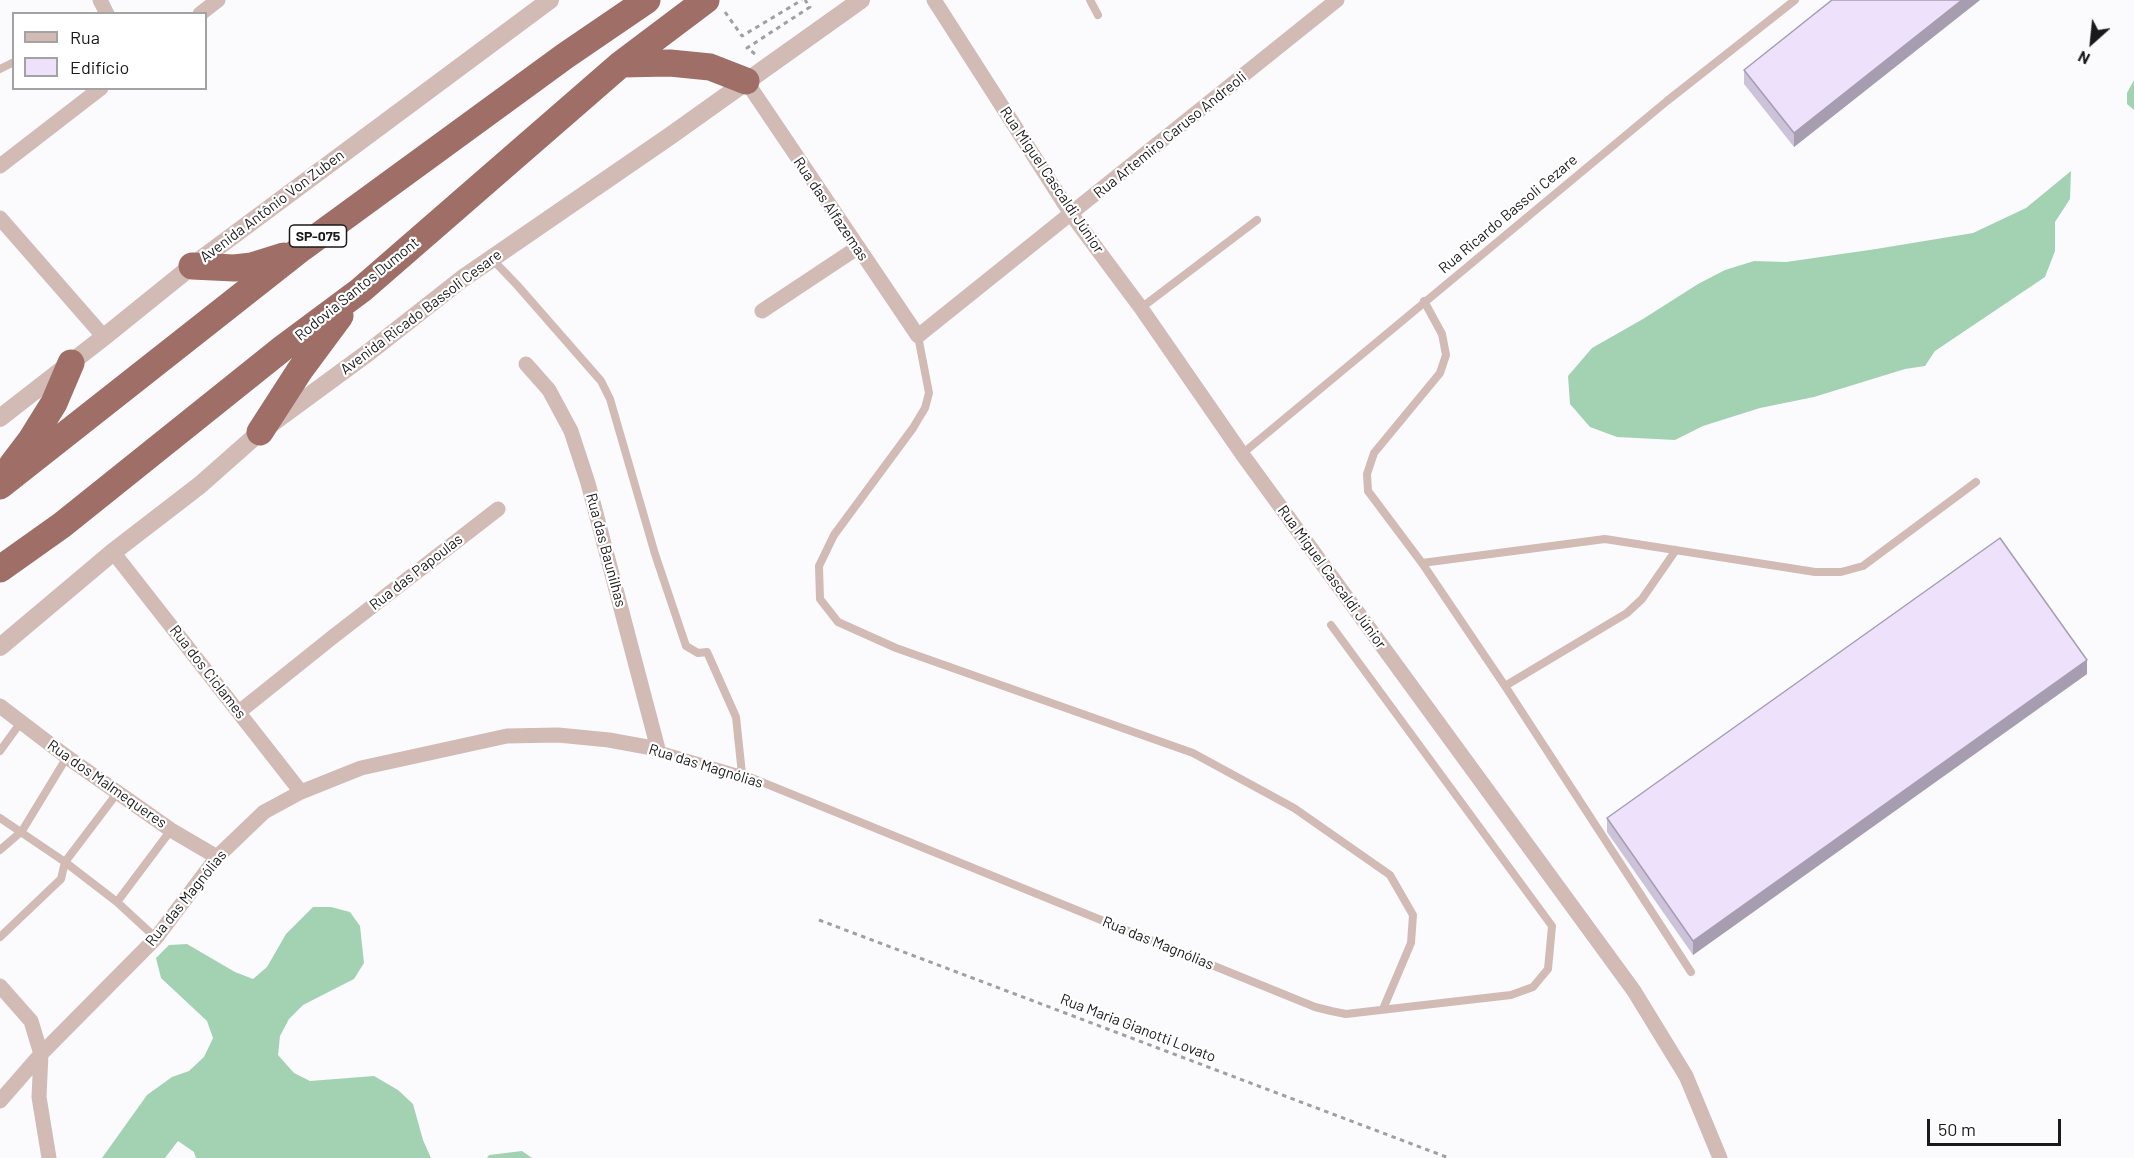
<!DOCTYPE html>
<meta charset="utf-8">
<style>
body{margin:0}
#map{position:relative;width:2134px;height:1158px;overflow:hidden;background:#fbfbfe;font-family:Barlow,sans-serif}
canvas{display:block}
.legend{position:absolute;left:12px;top:12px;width:195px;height:78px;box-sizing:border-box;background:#fff;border:2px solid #a3a3a4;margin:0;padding:8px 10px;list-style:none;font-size:18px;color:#1a1a1b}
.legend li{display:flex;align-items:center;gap:12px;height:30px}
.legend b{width:30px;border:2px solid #a3a3a4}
.north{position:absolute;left:2062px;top:12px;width:60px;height:60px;-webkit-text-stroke:4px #fff;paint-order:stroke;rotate:207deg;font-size:16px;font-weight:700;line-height:24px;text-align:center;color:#1a1a1b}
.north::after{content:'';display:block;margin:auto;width:21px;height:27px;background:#1a1a1b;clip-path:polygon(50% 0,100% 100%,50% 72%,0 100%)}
.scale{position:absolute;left:1927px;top:1119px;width:134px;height:27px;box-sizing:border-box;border:3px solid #1a1a1b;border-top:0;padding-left:8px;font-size:18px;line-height:21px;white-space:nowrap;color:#1a1a1b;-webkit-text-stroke:4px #fff;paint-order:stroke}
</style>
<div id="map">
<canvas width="2134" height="1158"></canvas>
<ul class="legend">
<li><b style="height:8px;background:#d2bab5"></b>Rua</li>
<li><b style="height:16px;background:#ede1fc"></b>Edifício</li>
</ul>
<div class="north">N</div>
<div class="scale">50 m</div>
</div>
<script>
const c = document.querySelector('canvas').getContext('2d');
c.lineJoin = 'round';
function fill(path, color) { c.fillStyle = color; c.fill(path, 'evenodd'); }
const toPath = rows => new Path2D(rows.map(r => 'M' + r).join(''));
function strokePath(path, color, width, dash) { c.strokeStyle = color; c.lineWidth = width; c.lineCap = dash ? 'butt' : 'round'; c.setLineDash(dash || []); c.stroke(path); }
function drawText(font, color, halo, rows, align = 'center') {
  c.font = font + ' Barlow,sans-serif'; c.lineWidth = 4.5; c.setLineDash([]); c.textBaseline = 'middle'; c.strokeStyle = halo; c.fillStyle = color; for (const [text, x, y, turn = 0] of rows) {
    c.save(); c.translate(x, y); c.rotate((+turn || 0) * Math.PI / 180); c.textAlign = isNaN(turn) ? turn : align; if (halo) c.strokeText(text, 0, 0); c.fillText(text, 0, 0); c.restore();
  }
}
fill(toPath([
 [2134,80,2134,110,2127,104,2127,93],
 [2071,171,2070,199,2055,222,2055,251,2045,277,1935,351,1925,366,1905,369,1814,397,1760,408,1703,426,1675,440,1617,437,1590,427,1570,404,1568,376,1592,348,1643,319,1698,284,1725,270,1754,261,1786,262,1876,249,1973,233,2026,208],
 [313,907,331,907,350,912,360,926,364,963,354,979,303,1005,289,1019,280,1036,278,1055,294,1073,310,1081,374,1076,398,1090,413,1104,423,1140,431,1158,196,1158,194,1152,178,1141,165,1158,102,1158,147,1095,172,1077,189,1071,204,1057,213,1038,207,1021,161,978,156,958,169,945,187,944,235,972,253,979,267,967,286,934],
 [522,1151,532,1158,487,1158,489,1155]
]), '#a3d2b3');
strokePath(toPath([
 [725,12,742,36,802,0],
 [755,54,747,48,810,7,805,0],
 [819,920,1449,1158]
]), '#a0a0a3', 3, [4.5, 4.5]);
strokePath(toPath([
 [1090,0,1098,15],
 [0,69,14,62],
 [492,259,517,285,601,381,610,399,655,554,686,646,698,653,707,652,736,717,742,774],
 [1424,301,1442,334,1446,355,1440,373,1374,453,1367,474,1368,491,1422,563,1605,539,1815,572,1841,572,1863,566,1976,482],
 [1141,308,1257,220],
 [918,336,929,393,925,408,913,428,834,535,819,566,820,599,838,622,896,648,1193,753,1294,808,1390,875,1413,915,1411,943,1383,1009],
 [1242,454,1667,101,1795,0],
 [1422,563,1505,686,1691,972],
 [1505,686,1627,613,1642,599,1676,550],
 [658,749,742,774,1315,1007,1331,1011,1346,1014,1511,995,1533,987,1548,969,1552,926,1331,625],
 [0,751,21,722],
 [0,818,65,862,117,902,156,938],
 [0,850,22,831,67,757],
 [117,902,171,830],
 [0,937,61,879,65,862,118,792]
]), '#d2bab5', 8);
strokePath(toPath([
 [100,0,107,14],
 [934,0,1071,214,1141,308,1242,454,1634,991,1686,1076,1720,1158],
 [200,14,218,0],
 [746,81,918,336,1337,0],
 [0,166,101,88],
 [0,218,104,337],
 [762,311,857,248],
 [113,552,301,792],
 [0,706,67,757,171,830,217,857],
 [239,712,334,636,498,509],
 [0,986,31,1021,41,1054,39,1097,49,1158],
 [0,1101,41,1054,156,938,217,857,264,812,301,792,361,768,507,736,558,735,609,740,658,749,588,483,571,431,549,390,526,364]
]), '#d2bab5', 15);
strokePath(toPath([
 [0,418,104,337,192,266,550,0],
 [0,647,113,552,200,485,260,432,369,352,462,279,670,136,861,0]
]), '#d2bab5', 18);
strokePath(toPath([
 [621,64,670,63,710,67,746,81],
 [192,266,234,268,252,266,284,256],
 [260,432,300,370,340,316],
 [12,465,31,440,54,403,71,363],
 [0,486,302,248,565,56,647,0],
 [0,569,62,525,283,348,361,290,621,64,706,0]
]), '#9f6e66', 27);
fill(toPath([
 [1832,0,1980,0,1794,147,1744,84,1744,70],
 [2087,674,1693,955,1607,832,1607,818]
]), '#ccc2d9');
fill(toPath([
 [1962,0,1980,0,1794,147,1794,133],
 [2087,660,2087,674,1693,955,1693,941]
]), '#a69eb0');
const building = toPath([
 [1832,0,1962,0,1794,133,1744,70,1832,0],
 [2000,538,2087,660,1693,941,1607,818,2000,538]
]);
fill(building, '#ede1fc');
strokePath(building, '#a69eb0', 1.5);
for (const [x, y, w] of [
 [318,236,57]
]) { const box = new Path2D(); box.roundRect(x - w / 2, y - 11, w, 22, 4.5); c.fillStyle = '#fff'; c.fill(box); strokePath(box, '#1a1a1b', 1.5); }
drawText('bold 14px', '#1a1a1b', null, [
 ["SP-075",318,236]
]);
drawText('15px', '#1a1a1b', '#fff', [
 ["Rua Artemiro Caruso Andreoli",1170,135,-39],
 ["Rua Miguel Cascaldi Júnior",1052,180,56],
 ["Avenida Antônio Von Zuben",272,206,-37],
 ["Rua das Alfazemas",831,209,56],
 ["Rua Ricardo Bassoli Cezare",1508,214,-40],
 ["Rodovia Santos Dumont",357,289,-39],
 ["Avenida Ricado Bassoli Cesare",421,312,-37],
 ["Rua das Baunilhas",606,550,75],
 ["Rua das Papoulas",416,572,-38],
 ["Rua Miguel Cascaldi Júnior",1332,577,54],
 ["Rua dos Ciclames",208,672,52],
 ["Rua das Magnólias",706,766,17],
 ["Rua dos Malmequeres",107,784,35],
 ["Rua das Magnólias",186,898,-51],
 ["Rua das Magnólias",1158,943,22],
 ["Rua Maria Gianotti Lovato",1138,1028,21]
]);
</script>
